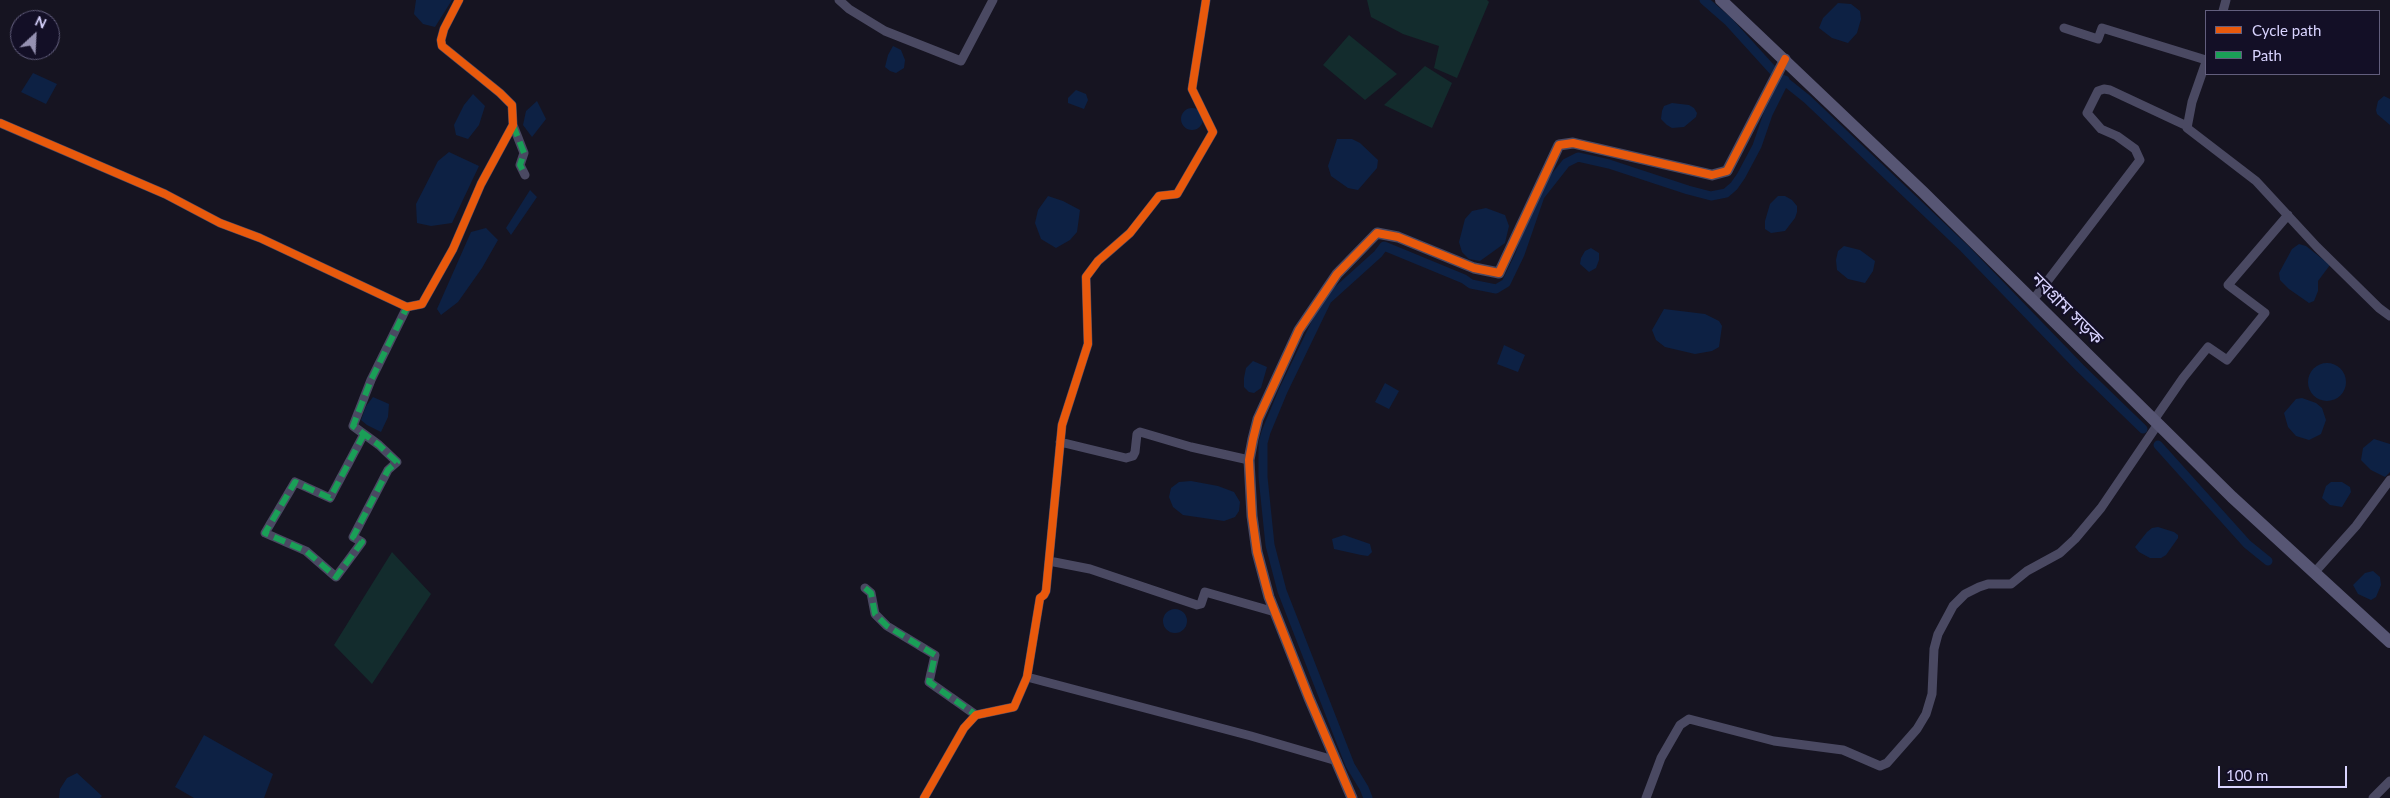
<!DOCTYPE html>
<meta charset="utf-8">
<style>
body{margin:0}
#map{position:relative;width:2390px;height:798px;overflow:hidden;background:#161421;font-family:Lato,sans-serif}
canvas{display:block}
.legend{position:absolute;left:2205px;top:10px;width:175px;height:65px;box-sizing:border-box;background:#130f26;border:1px solid #625e7d;margin:0;padding:6px 9px;list-style:none;font-size:15px;color:#d9d4ff}
.legend li{display:flex;align-items:center;gap:10px;height:25px}
.legend b{width:25px;border:1px solid #625e7d}
.north{position:absolute;left:10px;top:10px;width:50px;height:50px;box-sizing:border-box;background:#130f26;border:1px solid #625e7d;border-radius:50%;rotate:25deg;font-size:14px;font-weight:700;line-height:20px;text-align:center;color:#d9d4ff}
.north::after{content:'';display:block;margin:auto;width:18px;height:22px;background:#9591b1;clip-path:polygon(50% 0,100% 100%,50% 72%,0 100%)}
.scale{position:absolute;left:2218px;top:766px;width:129px;height:22px;box-sizing:border-box;border:2px solid #d9d4ff;border-top:0;padding-left:6px;font-size:15px;line-height:18px;white-space:nowrap;color:#d9d4ff;-webkit-text-stroke:4px #130f26;paint-order:stroke}
</style>
<div id="map">
<canvas width="2390" height="798"></canvas>
<ul class="legend">
<li><b style="height:6px;background:#e8590c"></b>Cycle path</li>
<li><b style="height:6px;background:#1a9f57"></b>Path</li>
</ul>
<div class="north">N</div>
<div class="scale">100 m</div>
</div>
<script>
const c = document.querySelector('canvas').getContext('2d');
c.lineJoin = 'round';
function fill(path, color) { c.fillStyle = color; c.fill(path, 'evenodd'); }
const toPath = rows => new Path2D(rows.map(r => 'M' + r).join(''));
function strokePath(path, color, width, dash) { c.strokeStyle = color; c.lineWidth = width; c.lineCap = dash ? 'butt' : 'round'; c.setLineDash(dash || []); c.stroke(path); }
function drawText(font, color, halo, rows, align = 'center') {
  c.font = font + ' Lato,"Noto Sans Bengali",sans-serif'; c.lineWidth = 4.5; c.setLineDash([]); c.textBaseline = 'middle'; c.strokeStyle = halo; c.fillStyle = color; for (const [text, x, y, turn = 0] of rows) {
    c.save(); c.translate(x, y); c.rotate((+turn || 0) * Math.PI / 180); c.textAlign = isNaN(turn) ? turn : align; if (halo) c.strokeText(text, 0, 0); c.fillText(text, 0, 0); c.restore();
  }
}
fill(toPath([
 [1367,0,1487,0,1489,2,1457,78,1434,68,1439,46,1403,34,1371,17],
 [1349,35,1397,74,1365,100,1323,65],
 [1425,66,1452,83,1432,128,1384,105],
 [392,552,431,594,372,684,334,645]
]), '#132c2d');
fill(toPath([
 [416,0,452,0,435,27,423,24,414,14],
 [1838,3,1851,4,1860,11,1861,19,1857,33,1848,43,1832,38,1819,28,1823,18],
 [893,46,901,50,905,60,904,68,896,73,890,71,885,67,888,55],
 [33,73,57,84,46,104,21,92],
 [1076,90,1086,94,1088,100,1084,109,1068,103,1068,98],
 [473,94,485,106,479,125,468,139,456,135,454,125,464,105],
 [2384,96,2390,99,2390,125,2377,114,2376,110,2378,101],
 [537,101,546,119,532,137,523,125,526,111],
 [1672,103,1689,105,1694,108,1697,113,1696,117,1684,127,1672,128,1667,125,1661,119,1662,111,1664,106],
 '1181 119a11 11 0 1 1 22 0a11 11 0 1 1-22 0Z',
 [1337,139,1352,139,1360,143,1378,160,1377,168,1358,190,1348,188,1331,176,1328,166],
 [449,152,479,166,452,223,431,226,417,223,416,204,438,161],
 [530,190,537,197,511,235,506,228],
 [1048,196,1063,201,1080,210,1077,232,1070,240,1056,248,1041,239,1035,223,1038,210],
 [1778,196,1785,196,1792,200,1797,206,1797,212,1795,218,1785,231,1771,233,1765,229,1765,221,1770,204],
 [1486,208,1505,215,1509,226,1505,243,1480,261,1469,259,1462,252,1459,242,1465,219,1472,211],
 [486,228,498,240,482,268,458,302,441,315,437,309,471,232],
 [2299,244,2306,246,2330,265,2318,281,2318,291,2314,301,2309,303,2289,289,2280,280,2279,273,2292,249],
 [1844,246,1860,250,1875,261,1873,271,1865,283,1848,279,1837,270,1836,260,1838,251],
 [1591,248,1599,253,1599,260,1596,268,1589,272,1580,264,1581,258,1585,251],
 [1664,309,1705,314,1719,321,1722,326,1719,347,1712,351,1695,354,1665,347,1656,340,1652,330],
 [1504,345,1525,355,1518,372,1497,364],
 [1253,361,1267,367,1261,388,1254,393,1249,392,1244,387,1244,378,1246,368],
 '2308 382a19 19 0 1 1 38 0a19 19 0 1 1-38 0Z',
 [1385,383,1399,391,1389,409,1375,402],
 [373,397,389,404,388,417,381,432,367,425,361,420,366,406],
 [2302,398,2316,403,2322,408,2326,420,2321,434,2309,440,2296,436,2288,427,2284,413,2296,399],
 [2374,439,2390,444,2390,472,2385,477,2371,470,2361,460,2363,448],
 [1191,481,1218,486,1234,492,1240,502,1239,511,1235,517,1224,521,1183,515,1173,507,1169,497,1171,488,1179,482],
 [2331,482,2342,482,2350,487,2351,492,2342,507,2330,505,2322,498,2326,486],
 [2158,527,2174,532,2178,535,2178,538,2166,555,2161,558,2150,558,2139,552,2135,547,2147,532,2152,528],
 [1344,535,1370,544,1372,552,1368,556,1361,555,1334,549,1332,539],
 [2373,571,2380,577,2381,585,2376,597,2371,600,2358,594,2353,585,2365,573],
 '1163 621a12 12 0 1 1 24 0a12 12 0 1 1-24 0Z',
 [204,735,273,774,264,798,194,798,175,787],
 [77,773,102,796,100,798,59,798,60,789,67,778]
]), '#0d2144');
strokePath(toPath([
 [1704,0,1728,21,1777,75,1807,99,1964,248,2080,368,2143,429],
 [2158,445,2247,544,2268,561],
 [1368,798,1364,788,1350,765,1282,591,1270,545,1263,477,1263,443,1266,432,1283,391,1327,300,1378,254,1384,246,1464,279,1471,284,1496,289,1506,283,1520,254,1540,196,1566,163,1578,157,1609,164,1688,190,1711,196,1726,193,1734,186,1741,176,1757,146,1768,114,1785,80]
]), '#0d2144', 9);
strokePath(toPath([
 [839,0,849,9,885,31,961,61,993,0],
 [2223,11,2226,0],
 [2064,28,2098,39,2102,28,2206,60],
 [2206,62,2192,102,2187,128,2256,181,2317,247,2379,308,2390,316],
 [0,123,165,194,220,223,260,238,407,307,422,304,453,249,481,184,513,125,512,105,500,93,442,46,441,40,444,29,459,0],
 [513,125,524,153,520,165,525,175],
 [2033,300,2140,160,2135,149,2117,136,2101,129,2087,113,2098,91,2104,89,2110,90,2187,126],
 [2154,420,2183,378,2208,347,2227,360,2265,313,2228,285,2288,215],
 [364,434,330,498,295,482,265,533,306,551,336,577,362,542,353,537,388,470,397,462,379,445,364,434,353,426,371,380,407,307],
 [1060,442,1126,458,1133,456,1135,452,1137,434,1140,432,1191,447,1249,460],
 [1049,561,1090,569,1197,605,1201,604,1205,592,1275,612],
 [2314,573,2356,526,2390,480],
 [865,588,871,593,875,614,887,626,935,655,929,682,976,715],
 [1027,677,1251,736,1337,761],
 [924,798,964,728,976,715,1014,707,1027,677,1040,598,1044,595,1046,591,1062,425,1088,344,1086,277,1098,261,1130,233,1159,196,1177,194,1213,132,1192,89,1206,0],
 [1646,798,1661,758,1680,725,1689,719,1774,741,1843,750,1880,766,1887,763,1917,729,1926,714,1932,694,1934,649,1938,634,1953,606,1965,594,1979,587,1988,584,2011,584,2027,571,2060,553,2075,539,2101,508,2158,424],
 [2373,798,2390,781]
]), '#4a4962', 9);
strokePath(toPath([
 [1352,798,1309,698,1269,597,1257,552,1252,516,1249,460,1253,439,1258,419,1299,330,1337,274,1377,233,1398,237,1474,268,1499,273,1559,145,1573,143,1712,175,1727,171,1785,59]
]), '#4a4962', 11);
strokePath(toPath([
 [1721,0,1923,192,2232,497,2390,642]
]), '#575674', 12);
strokePath(toPath([
 [513,125,524,153,520,165,525,175],
 [364,434,330,498,295,482,265,533,306,551,336,577,362,542,353,537,388,470,397,462,379,445,364,434,353,426,371,380,407,307],
 [865,588,871,593,875,614,887,626,935,655,929,682,976,715]
]), '#1a9f57', 6, [12, 6]);
strokePath(toPath([
 [0,123,165,194,220,223,260,238,407,307,422,304,453,249,481,184,513,125,512,105,500,93,442,46,441,40,444,29,459,0],
 [924,798,964,728,976,715,1014,707,1027,677,1040,598,1044,595,1046,591,1062,425,1088,344,1086,277,1098,261,1130,233,1159,196,1177,194,1213,132,1192,89,1206,0],
 [1352,798,1309,698,1269,597,1257,552,1252,516,1249,460,1253,439,1258,419,1299,330,1337,274,1377,233,1398,237,1474,268,1499,273,1559,145,1573,143,1712,175,1727,171,1785,59]
]), '#e8590c', 8);
drawText('18px', '#d9d4ff', '#130f26', [
 ["নবগ্রাম সড়ক",2067,309,45]
]);
</script>
